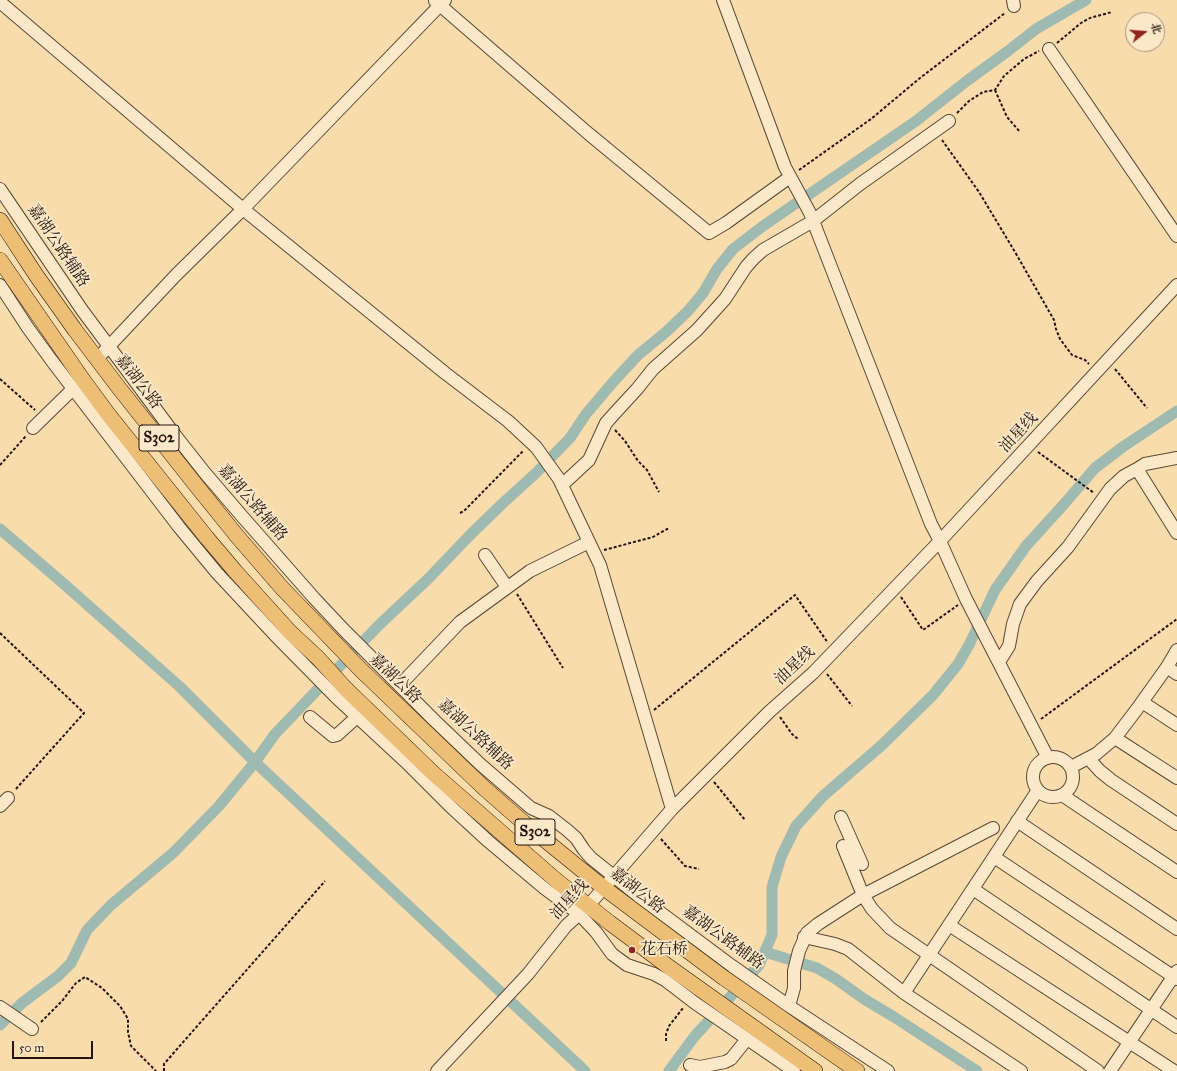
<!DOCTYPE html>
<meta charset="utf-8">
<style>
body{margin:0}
#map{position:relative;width:1177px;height:1071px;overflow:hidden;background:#f9dcac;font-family:"IM FELL Great Primer","Noto Serif SC",serif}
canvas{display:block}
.north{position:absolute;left:1125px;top:12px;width:40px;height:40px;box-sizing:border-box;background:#fbe8c9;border:1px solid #a4947e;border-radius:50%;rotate:73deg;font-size:11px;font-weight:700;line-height:16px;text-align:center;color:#22150d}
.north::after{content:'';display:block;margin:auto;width:14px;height:18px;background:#8f2418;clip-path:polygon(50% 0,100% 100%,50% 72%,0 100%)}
.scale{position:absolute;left:12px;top:1041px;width:81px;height:18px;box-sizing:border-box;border:2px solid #22150d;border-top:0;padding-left:5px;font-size:12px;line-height:14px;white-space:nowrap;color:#22150d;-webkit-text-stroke:3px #fbe8c9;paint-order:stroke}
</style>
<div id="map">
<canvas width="1177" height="1071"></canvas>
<div class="north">北</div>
<div class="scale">50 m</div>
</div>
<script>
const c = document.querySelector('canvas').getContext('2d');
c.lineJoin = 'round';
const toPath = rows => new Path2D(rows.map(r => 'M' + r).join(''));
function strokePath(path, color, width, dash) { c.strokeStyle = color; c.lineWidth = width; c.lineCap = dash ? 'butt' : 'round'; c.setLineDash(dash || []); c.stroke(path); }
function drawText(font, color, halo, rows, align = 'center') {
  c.font = font + ' "IM FELL Great Primer","Noto Serif SC",serif'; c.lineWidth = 3.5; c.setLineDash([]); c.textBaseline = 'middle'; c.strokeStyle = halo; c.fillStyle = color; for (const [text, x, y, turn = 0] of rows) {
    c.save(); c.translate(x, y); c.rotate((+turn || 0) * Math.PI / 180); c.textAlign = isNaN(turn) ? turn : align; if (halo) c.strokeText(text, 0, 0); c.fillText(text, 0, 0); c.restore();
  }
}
strokePath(toPath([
 [0,529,64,584,179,686,255,762,585,1071],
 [765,952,817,968,836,979,864,999,894,1017,977,1071],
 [0,1025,22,1003,58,976,71,963,87,930,111,905,173,853,219,806,255,762,275,734,299,709,379,625,429,578,470,535,502,504,536,473,570,438,586,414,614,381,638,355,666,332,688,311,703,293,717,269,733,249,763,226,916,121,968,80,1008,51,1036,29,1086,0],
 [669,1071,694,1037,759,965,772,935,772,887,781,857,796,826,823,796,882,745,933,695,958,664,969,645,995,590,1026,546,1065,503,1095,468,1124,446,1177,411]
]), '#9fbab0', 11);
const minor = toPath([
 [723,0,785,167,810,213,931,524,940,541,966,599,1048,758],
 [1013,0,1014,6],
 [435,1,589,134,709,233,726,223,790,177],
 [0,2,243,209,445,373,508,421,536,447,559,479,600,565,672,809],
 [1049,49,1177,236],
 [0,189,82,310,175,435,205,473,241,515,314,598,344,630,434,720,480,764,531,808,549,816,567,830,576,838,584,850,591,858,641,898,732,966,789,1006,888,1071],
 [0,285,28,328,52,361,179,527,217,573,274,634,337,698,406,762,450,806,488,841,544,888,579,914,596,932,612,954,627,965,654,974,665,980,695,1003,794,1071],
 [97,359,176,275,243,209,445,0],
 [33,428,78,384],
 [1137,469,1145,464,1177,458],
 [562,485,589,460,606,423,614,414,637,389,653,369,697,330,725,299,746,267,754,258,763,250,813,221,860,184,949,121],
 [485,555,507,587],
 [999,662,1009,646,1013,624,1020,604,1037,581,1068,547,1110,489,1124,476,1137,469,1177,533],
 [1167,667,1177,674],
 [400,685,460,622,530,571,589,542],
 [1142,702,1177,725],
 [310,717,333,736,337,735,358,716],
 [1115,738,1177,778],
 '1033 777a20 20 0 1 1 40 0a20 20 0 1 1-40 0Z',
 [1088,758,1100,771,1111,780,1177,824],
 [1071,767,1096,754,1115,738,1137,709,1167,667,1177,650],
 [1062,795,1177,872],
 [0,806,8,798],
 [841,817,862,864],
 [1017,821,1177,929],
 [843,846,863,895,872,909,890,928,1098,1071],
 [994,857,1177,979],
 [973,889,1177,1027],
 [949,925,1174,1071],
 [804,937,835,944,848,949,904,993,1021,1071],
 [904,993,1038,790],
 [789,1006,794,988,794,971,799,951,807,933,818,924,863,895,993,828],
 [0,1007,32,1029],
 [690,1065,700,1067,725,1062,731,1059,747,1039],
 [437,1071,528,974,566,926,588,906,672,809,769,712,813,673,940,541,1177,285],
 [1110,1071,1177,971]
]);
const major = toPath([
 [0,220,36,275,75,330,119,388,199,489,237,536,282,588,361,670,484,788,524,823,604,888,724,978,857,1071],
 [0,260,83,380,108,414,207,538,235,571,290,632,318,658,346,689,434,774,557,881,610,923,669,967,815,1071]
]);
strokePath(minor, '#584735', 14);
strokePath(major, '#22150d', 16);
strokePath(toPath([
 [1057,43,1081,23,1090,18,1112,12],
 [995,90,1007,117,1020,132],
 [957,113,969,101,983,92,995,90,1004,76,1024,59,1039,51],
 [942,140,979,192,1015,252,1054,320,1056,329,1060,339,1072,355,1085,360,1089,364],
 [799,170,871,119,920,78,1005,13],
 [1115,369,1147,408],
 [0,379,35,410],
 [615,430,625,441,638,461,647,470,659,492],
 [1038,452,1094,493],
 [0,465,26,436],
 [460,513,464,511,524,450],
 [604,550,653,537,669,528],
 [517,594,563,668],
 [901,597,923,630,958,605],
 [0,633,84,713,15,790],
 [827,674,852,706],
 [654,710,795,595,828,643],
 [780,717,792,734,798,739],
 [1041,719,1177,619],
 [714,782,745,820],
 [661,839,685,866,699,869],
 [41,1022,62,1001,76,983,85,977,102,988,120,1006,128,1019,128,1032,131,1046,156,1071],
 [666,1041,666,1034,669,1026,683,1008],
 [164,1071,164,1064,185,1040,325,881]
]), '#22150d', 2, [3, 2]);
strokePath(minor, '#fbe8c9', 12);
strokePath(major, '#ecbe76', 15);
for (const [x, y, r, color] of [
 [632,950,4,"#8f2418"]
]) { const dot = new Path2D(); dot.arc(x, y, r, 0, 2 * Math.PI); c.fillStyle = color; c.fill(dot); strokePath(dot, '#fbe8c9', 1.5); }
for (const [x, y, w] of [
 [159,438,40],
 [535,832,40]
]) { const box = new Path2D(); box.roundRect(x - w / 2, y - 13, w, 26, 3); c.fillStyle = '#fbe8c9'; c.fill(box); strokePath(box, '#22150d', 1); }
drawText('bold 15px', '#22150d', null, [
 ["S302",159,438],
 ["S302",535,832]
]);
drawText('16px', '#22150d', '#fbe8c9', [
 ["嘉湖公路辅路",58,246,56],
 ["嘉湖公路",138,382,52],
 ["油星线",1019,433,-47],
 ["嘉湖公路辅路",252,503,49],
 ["油星线",795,666,-43],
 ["嘉湖公路",395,679,44],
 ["嘉湖公路辅路",475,735,43],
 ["嘉湖公路",637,891,38],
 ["油星线",570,900,-47],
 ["嘉湖公路辅路",723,938,36]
]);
drawText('16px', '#22150d', '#fbe8c9', [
 ["花石桥",640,950]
], 'left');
</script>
